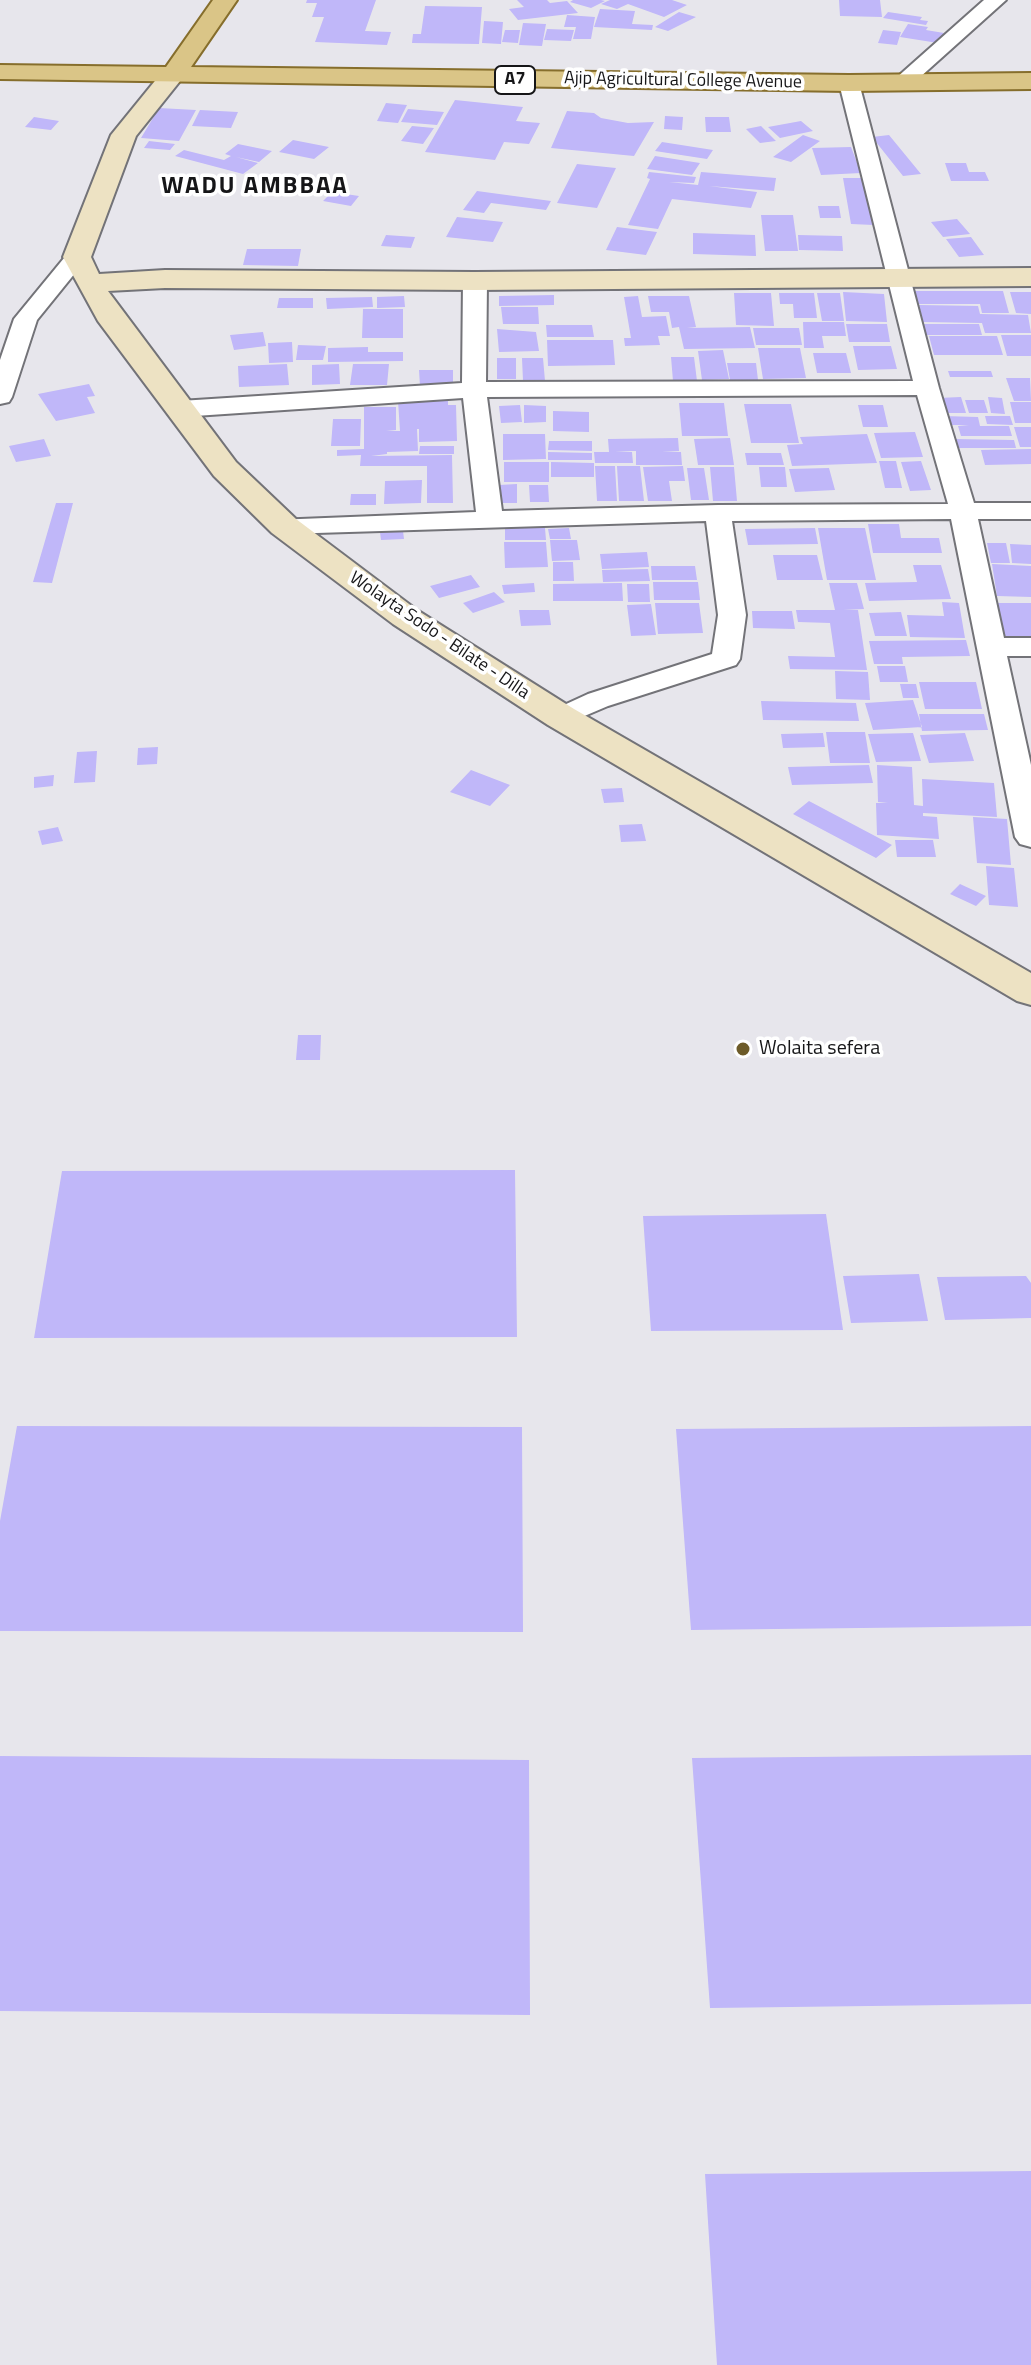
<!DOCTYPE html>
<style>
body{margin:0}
canvas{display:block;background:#e7e6ec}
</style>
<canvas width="1031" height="2365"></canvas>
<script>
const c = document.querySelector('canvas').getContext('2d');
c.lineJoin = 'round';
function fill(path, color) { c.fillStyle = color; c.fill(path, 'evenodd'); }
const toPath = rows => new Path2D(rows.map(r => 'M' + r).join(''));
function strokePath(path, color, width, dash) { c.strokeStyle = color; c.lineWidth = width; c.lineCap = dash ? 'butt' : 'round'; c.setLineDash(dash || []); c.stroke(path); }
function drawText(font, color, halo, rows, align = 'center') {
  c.font = font + ' "Titillium Web",sans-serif'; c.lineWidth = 7; c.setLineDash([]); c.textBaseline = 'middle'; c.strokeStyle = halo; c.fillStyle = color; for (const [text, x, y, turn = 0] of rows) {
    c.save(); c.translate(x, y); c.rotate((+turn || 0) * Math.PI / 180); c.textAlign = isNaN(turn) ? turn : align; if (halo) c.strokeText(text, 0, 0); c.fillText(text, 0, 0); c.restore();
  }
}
fill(toPath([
 [307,0,376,0,365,31,391,32,387,45,315,42,324,17,312,17,317,3,306,3],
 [517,0,547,0,550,3,567,1,578,13,518,20,509,9,524,7],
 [573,0,601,0,605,1,591,8,570,2],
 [610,0,672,0,687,5,664,17,628,4,617,9,601,4],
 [839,0,880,0,882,17,840,16],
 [425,6,482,7,479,44,412,43,413,34,421,34],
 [600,9,635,11,632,24,653,25,652,30,594,27],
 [679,12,696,17,668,31,655,27],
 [888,12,922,17,920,20,928,21,926,25,883,18],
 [567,15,595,17,591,39,573,39,576,27,564,27],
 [484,21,503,22,501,44,482,43],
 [523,23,546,24,542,46,519,45],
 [908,24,928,27,926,30,944,33,938,43,900,37],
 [547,29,574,30,571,41,544,40],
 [505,30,520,30,518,43,502,42],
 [883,30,901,32,897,45,878,43],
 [455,100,523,107,516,121,540,123,529,144,504,142,495,160,425,152],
 [386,103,407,105,398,123,377,121],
 [159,108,196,110,179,141,141,138],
 [408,109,444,112,437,125,401,122],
 [200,110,238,112,231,128,192,126],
 [567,111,594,113,601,118,628,123,654,122,634,156,551,148],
 [665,116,683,117,682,130,664,129],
 [34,117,59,121,51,130,25,127],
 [705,117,729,117,731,132,706,132],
 [801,121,813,131,780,138,768,127],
 [412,126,434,128,423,144,401,141],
 [761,126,776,141,760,143,746,129],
 [803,135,820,141,791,162,773,157],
 [889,135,921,174,903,176,872,137],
 [293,140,329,147,314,159,279,152],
 [149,141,175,144,170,150,144,148],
 [662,142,713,150,707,159,655,151],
 [238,144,272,151,259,162,236,157,258,163,243,174,175,156,184,150,224,160,231,156,225,154],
 [851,147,861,173,821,175,812,148],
 [655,156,700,163,692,175,647,169],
 [945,163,966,163,969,172,985,172,989,181,951,181],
 [577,164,616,168,597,208,557,203],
 [649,172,696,177,694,183,669,182,698,185,701,172,776,178,774,191,709,186,757,192,751,208,672,199,658,229,628,225,650,179,647,178],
 [843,178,865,178,874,225,851,224],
 [477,191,551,201,546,210,491,203,484,213,463,210],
 [332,192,359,196,351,206,323,201],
 [818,206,839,206,841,218,820,218],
 [761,215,793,215,798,251,765,251],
 [457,217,503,222,493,242,446,237],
 [957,219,970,234,943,237,931,222],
 [617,227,657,232,646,255,606,250],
 [693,233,755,235,756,256,693,254],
 [386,235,415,237,411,248,381,246],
 [798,235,842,236,843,251,799,250],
 [971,237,984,255,959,257,946,239],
 [247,249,301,249,298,266,243,265],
 [915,291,1003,291,1009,313,982,313,980,304,918,304],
 [843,292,884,294,887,322,846,321],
 [1010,292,1031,292,1031,314,1016,313],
 [734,293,771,293,774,326,736,325],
 [779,293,814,293,817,318,794,318,793,304,780,304],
 [817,293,840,293,844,321,822,321],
 [554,295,554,305,499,306,499,296],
 [404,296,405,307,377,308,377,297],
 [638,296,642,317,666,316,670,336,658,336,660,345,625,346,624,338,631,338,624,297],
 [648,296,689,296,696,327,687,328,750,327,755,348,684,349,679,327,672,328,669,312,651,312],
 [372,297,373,307,327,309,326,298],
 [279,298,313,298,313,308,277,308],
 [919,305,978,306,980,314,1028,315,1031,333,985,333,982,323,923,322],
 [501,307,538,307,539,324,503,324],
 [363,309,403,309,403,338,362,338],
 [803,322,844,322,846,336,822,336,824,348,804,348],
 [846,324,887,324,890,342,849,342],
 [923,324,979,324,982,335,926,335],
 [546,325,592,325,594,337,547,337],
 [753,328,799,328,802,345,756,345],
 [497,329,536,332,539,351,499,352],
 [263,332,266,346,234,350,230,335],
 [1001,335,1031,335,1031,356,1007,356],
 [929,336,997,336,1003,355,934,355],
 [547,340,613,340,615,365,548,366],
 [292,342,293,362,269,363,268,343],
 [298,345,326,346,323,360,296,360],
 [853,346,891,346,897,369,858,370],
 [368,347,368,352,403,352,403,361,328,362,328,348],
 [758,348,800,348,806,378,763,379],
 [723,350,729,379,702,380,698,351],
 [813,353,846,353,851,373,817,373],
 [671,357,694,357,697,381,673,381],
 [497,358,516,358,516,379,497,379],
 [522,358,543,358,545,381,523,381],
 [727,363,756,363,758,380,730,380],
 [287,364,289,385,239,387,238,366],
 [339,364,340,384,312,385,312,365],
 [353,364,389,364,387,385,350,385],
 [419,370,453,370,453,386,420,386],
 [948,371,991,371,993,377,950,377],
 [1006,378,1030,378,1031,401,1014,401],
 [89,384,95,396,87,397,95,413,56,421,38,394],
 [961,397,966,413,944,413,938,398],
 [988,397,1002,398,1005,414,991,413],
 [448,400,448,405,456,405,457,441,419,442,419,429,417,429,418,451,387,452,387,454,371,456,452,455,453,503,427,503,427,466,360,466,361,455,337,456,337,450,364,449,364,407,396,407,396,430,386,431,400,431,398,401],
 [965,400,984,400,988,413,969,413],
 [1010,402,1031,402,1031,423,1015,423],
 [679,403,724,403,728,436,682,436],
 [744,404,791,404,799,443,751,443],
 [520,405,522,422,501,423,499,406],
 [524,405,546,406,546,422,524,423],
 [858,405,883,405,888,427,863,427],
 [553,411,589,412,589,432,553,431],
 [943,416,978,417,980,426,1009,426,1012,436,961,436,958,426,969,425,945,425],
 [985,416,1010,416,1013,425,987,424],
 [333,419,361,419,360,446,331,446],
 [1014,427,1031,427,1031,447,1020,447],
 [915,432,923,457,881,458,874,433],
 [503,434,545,434,546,459,503,460],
 [867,434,877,463,792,466,787,445,803,444,800,437],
 [678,438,679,451,662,452,681,452,682,465,636,465,636,451,615,451,632,452,633,463,595,463,594,452,609,452,608,439],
 [730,438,734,465,698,465,694,439],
 [44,439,51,456,16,462,9,446],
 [954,439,1014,440,1016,448,956,448],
 [549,441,592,441,592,451,548,450],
 [420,446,454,446,454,454,419,454],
 [1031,449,1031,464,985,465,981,450],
 [548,452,592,453,592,460,548,460],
 [745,453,781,453,784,465,747,465],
 [879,461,896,461,902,488,885,488],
 [921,461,931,490,910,491,901,462],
 [504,462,549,462,549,482,504,482],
 [551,462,594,463,594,477,551,477],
 [595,466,615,466,617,501,597,501],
 [617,466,640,466,644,501,619,501],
 [683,466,685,481,669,481,672,501,648,501,643,467],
 [710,467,734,467,737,501,713,501],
 [759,467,785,467,787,487,761,487],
 [687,468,704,468,709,500,691,500],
 [829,468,835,490,795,492,789,469],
 [422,480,421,503,384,504,385,481],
 [517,484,517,503,499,503,499,485],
 [529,485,548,485,549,502,530,502],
 [351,494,376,494,376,505,350,505],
 [56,503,73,503,52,583,33,582],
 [868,524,899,524,901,538,939,538,942,553,873,553],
 [505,528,545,528,546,540,505,540],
 [569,528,571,539,550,539,548,529],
 [815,528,818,544,748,545,745,529],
 [818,528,865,528,876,580,827,580],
 [403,531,404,539,381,540,380,532],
 [550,540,577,540,580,560,552,561],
 [504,542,546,542,548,567,505,568],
 [987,543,1006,543,1010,563,991,563],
 [1010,544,1031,545,1031,564,1012,563],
 [647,552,649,567,602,569,600,554],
 [773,555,817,555,823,580,777,580],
 [553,562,573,562,574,581,553,581],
 [992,564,1031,566,1031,597,997,596],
 [913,565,941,565,951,599,869,601,865,583,917,582],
 [651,566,695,566,697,580,652,580],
 [648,569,650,581,603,582,602,570],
 [471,575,480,587,439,598,430,586],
 [653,582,698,582,700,600,654,600],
 [534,583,535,592,504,594,502,585],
 [622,583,623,601,553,601,553,584],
 [829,583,857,583,864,609,843,610,858,610,867,670,790,669,788,656,835,657,830,623,798,622,796,610,835,610],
 [627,584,649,584,650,602,628,602],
 [494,592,505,602,473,613,463,603],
 [942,602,959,603,965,638,910,637,907,615,944,616],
 [655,603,699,603,703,633,658,634],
 [989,603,1031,603,1031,637,999,637],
 [651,604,656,635,631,636,627,605],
 [519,610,549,610,551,625,521,626],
 [752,611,792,611,795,629,753,628],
 [901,612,907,636,875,636,869,613],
 [966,640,970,656,902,657,903,664,874,664,869,641],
 [877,666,905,666,908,682,880,682],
 [835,671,868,672,870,700,836,699],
 [919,682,976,682,982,709,925,709],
 [900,684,916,684,919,698,903,698],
 [913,700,922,727,873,730,865,703],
 [761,701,856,703,859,721,763,720],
 [919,714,984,714,988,730,922,731],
 [826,732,865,732,870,763,830,763],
 [823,733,825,747,783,748,781,734],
 [913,733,921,761,876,762,868,734],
 [965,733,974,761,929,763,920,735],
 [158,747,157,764,137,765,138,748],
 [97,751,95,782,74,783,77,752],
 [869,765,873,783,792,785,788,767],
 [877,765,912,767,914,805,923,806,922,779,994,783,997,817,923,813,923,816,937,817,939,839,877,835,876,803,888,803,878,802],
 [471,770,510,785,490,806,450,792],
 [54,775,53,786,34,788,34,777],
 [622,788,624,802,604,803,601,789],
 [809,801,892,845,876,858,793,814],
 [973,817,1007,819,1011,865,977,863],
 [642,824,646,841,621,842,619,825],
 [58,827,63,841,42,845,38,831],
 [895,840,933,840,936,857,897,857],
 [986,866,1014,868,1018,907,989,905],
 [960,884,986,896,976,906,950,894],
 [298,1035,321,1035,320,1060,296,1060],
 [515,1170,517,1337,34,1338,62,1171],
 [826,1214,843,1330,651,1331,643,1216],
 [919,1274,928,1321,851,1323,843,1276],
 [1026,1276,1031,1283,1031,1318,945,1320,937,1277],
 [17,1426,522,1427,523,1632,0,1631,0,1521],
 [1031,1426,1031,1626,691,1630,676,1429],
 [1031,1755,1031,2004,710,2008,692,1758],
 [0,1756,529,1760,530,2015,0,2011],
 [1031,2171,1031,2365,717,2365,705,2174]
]), '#c0b7f9');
const street = toPath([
 [984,0,1006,0,909,87,895,87,892,83,895,79,984,0],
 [849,77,859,83,939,388,974,503,1031,503,1031,519,978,519,1004,638,1031,638,1031,656,1007,656,1031,765,1031,847,1020,844,1015,837,951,519,732,521,746,615,740,659,736,665,608,706,561,726,551,723,546,717,551,711,588,694,712,654,718,615,706,521,284,534,275,532,271,526,275,520,476,512,463,398,180,417,171,414,167,409,171,404,180,401,462,383,463,281,467,276,475,274,483,276,487,281,486,382,913,381,839,83,849,77],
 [917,395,948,504,718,505,502,511,487,397,917,395],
 [77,250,85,252,88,257,37,320,12,397,9,402,0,404,0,360,14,319,69,252,77,250]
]);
const secondary = toPath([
 [172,69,181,71,184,76,136,136,91,257,99,274,165,270,475,272,1031,268,1031,286,475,290,165,288,108,291,236,462,296,519,417,610,574,709,1031,973,1031,1005,1017,1001,548,725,393,624,272,533,214,476,98,321,63,257,111,135,163,71,172,69]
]);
const primary = toPath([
 [213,0,237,0,191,67,849,75,1031,73,1031,89,849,91,0,79,0,65,166,67,213,0]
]);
strokePath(street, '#737378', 4);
strokePath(secondary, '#737378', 4);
strokePath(primary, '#866e2c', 4);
fill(street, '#fff');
fill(secondary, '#ede2c3');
fill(primary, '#dac587');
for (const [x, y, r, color] of [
 [743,1049,8,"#6d5b29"]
]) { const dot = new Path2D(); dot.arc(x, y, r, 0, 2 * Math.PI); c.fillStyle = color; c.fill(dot); strokePath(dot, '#fff', 3); }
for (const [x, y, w] of [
 [515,80,40]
]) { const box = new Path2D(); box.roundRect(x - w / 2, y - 14, w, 28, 6); c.fillStyle = '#fff'; c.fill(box); strokePath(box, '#161618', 2); }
drawText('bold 18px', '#161618', null, [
 ["A7",515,80]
]);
drawText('18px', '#161618', '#fff', [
 ["Ajip Agricultural College Avenue",683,81,1],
 ["Wolayta Sodo - Bilate - Dilla",439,636,34]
]);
drawText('20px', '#161618', '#fff', [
 ["Wolaita sefera",759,1049]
], 'left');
c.letterSpacing = '2px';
drawText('bold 24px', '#161618', '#fff', [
 ["WADU AMBBAA",255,187]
]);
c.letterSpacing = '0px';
</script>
